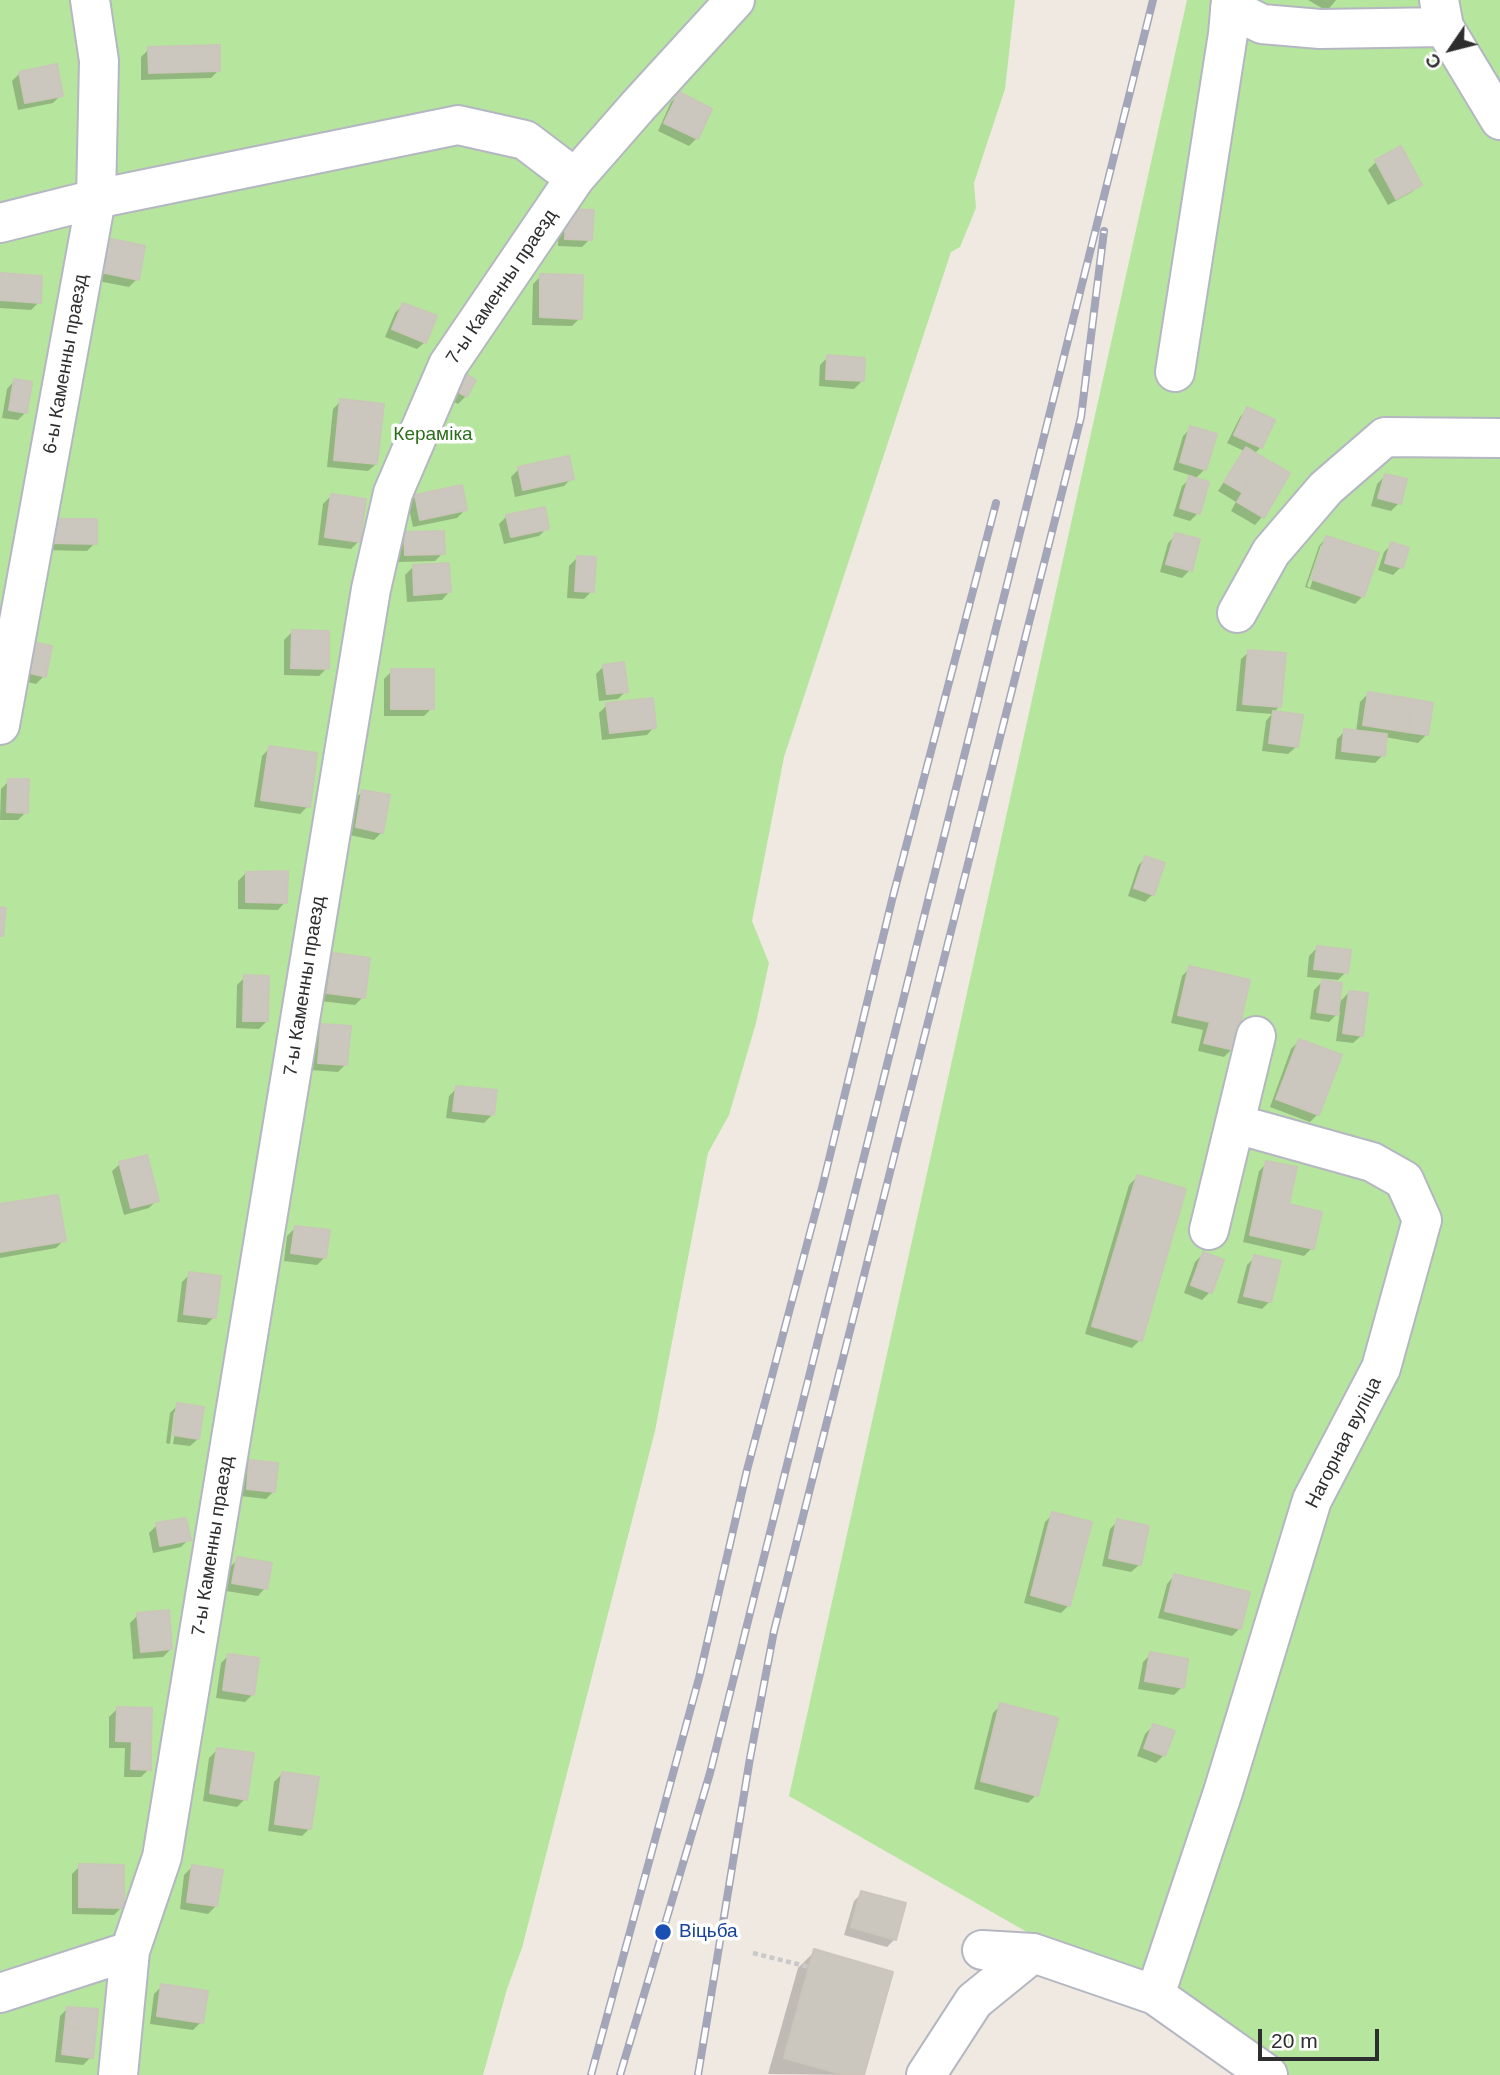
<!DOCTYPE html>
<meta charset="utf-8">
<style>
body{margin:0}
#map{position:relative;width:1500px;height:2075px;overflow:hidden;background:#efe9e1;font-family:Arial,sans-serif}
canvas{display:block}
.north{position:absolute;left:1416px;top:14px;width:70px;height:70px;-webkit-text-stroke:5px #fff;paint-order:stroke;rotate:235deg;font-size:19px;font-weight:700;line-height:28px;text-align:center;color:#2e2e2e}
.north::after{content:'';display:block;margin:auto;width:24px;height:32px;background:#2e2e2e;clip-path:polygon(50% 0,100% 100%,50% 72%,0 100%)}
.scale{position:absolute;left:1258px;top:2029px;width:121px;height:32px;box-sizing:border-box;border:4px solid #2e2e2e;border-top:0;padding-left:9px;font-size:21px;line-height:24px;white-space:nowrap;color:#2e2e2e;-webkit-text-stroke:5px #fff;paint-order:stroke}
</style>
<div id="map">
<canvas width="1500" height="2075"></canvas>
<div class="north">С</div>
<div class="scale">20 m</div>
</div>
<script>
const c = document.querySelector('canvas').getContext('2d');
c.lineJoin = 'round';
function fill(path, color) { c.fillStyle = color; c.fill(path, 'evenodd'); }
const toPath = rows => new Path2D(rows.map(r => 'M' + r).join(''));
function strokePath(path, color, width, dash) { c.strokeStyle = color; c.lineWidth = width; c.lineCap = dash ? 'butt' : 'round'; c.setLineDash(dash || []); c.stroke(path); }
function drawText(font, color, halo, rows, align = 'center') {
  c.font = font + ' Arial,sans-serif'; c.lineWidth = 7; c.setLineDash([]); c.textBaseline = 'middle'; c.strokeStyle = halo; c.fillStyle = color; for (const [text, x, y, turn = 0] of rows) {
    c.save(); c.translate(x, y); c.rotate((+turn || 0) * Math.PI / 180); c.textAlign = isNaN(turn) ? turn : align; if (halo) c.strokeText(text, 0, 0); c.fillText(text, 0, 0); c.restore();
  }
}
fill(toPath([
 [0,0,1015,0,1005,89,974,183,976,208,960,247,951,252,784,757,752,921,769,963,756,1023,729,1115,708,1153,655,1431,522,1948,507,1989,483,2075,0,2075],
 [1187,0,1500,0,1500,2075,1277,2075,789,1796]
]), '#b6e59e');
fill(toPath([
 [1308,0,1336,0,1327,11],
 [149,49,219,70,211,78,141,80,141,57],
 [20,73,61,95,53,103,18,110,12,81],
 [679,95,697,138,689,146,658,131,671,102],
 [1376,162,1420,184,1412,192,1388,205,1368,170],
 [559,218,590,239,582,247,558,246],
 [100,248,137,279,129,287,93,280],
 [0,274,39,302,31,310,0,308],
 [541,276,580,318,572,326,532,325,533,284],
 [403,305,425,342,417,349,385,337,395,313],
 [828,357,862,381,854,389,819,386,820,365],
 [14,381,26,412,18,420,2,418,7,389],
 [474,381,466,396,458,404,444,397],
 [341,401,376,464,368,471,327,467,333,409],
 [1248,409,1261,447,1254,454,1262,517,1255,525,1231,511,1236,502,1218,491,1244,451,1227,443,1240,417],
 [1191,428,1205,469,1194,480,1198,513,1190,521,1173,516,1182,486,1193,476,1173,470,1183,436],
 [519,469,572,478,564,486,515,497,511,477],
 [1385,476,1399,503,1391,511,1371,506,1377,484],
 [331,496,359,541,351,549,318,545,323,504],
 [416,496,465,510,457,518,413,527,408,504],
 [507,516,547,528,539,536,504,544,499,524],
 [43,528,95,543,87,551,43,550],
 [405,534,443,553,435,561,397,562,397,542],
 [1176,535,1190,570,1182,578,1160,572,1168,543],
 [1326,538,1363,596,1355,604,1305,587,1319,546],
 [1321,545,1325,545,1310,588,1307,586],
 [1392,544,1401,567,1393,575,1378,570,1384,552],
 [577,558,592,591,584,599,567,598,569,566],
 [413,567,449,592,442,600,407,602,405,575],
 [292,632,327,668,319,676,284,675,284,640],
 [25,652,44,676,36,684,19,680],
 [1249,652,1280,706,1273,713,1296,747,1288,754,1262,751,1266,721,1272,714,1236,711,1241,659],
 [604,666,626,691,618,699,599,701,596,674],
 [392,671,432,708,424,716,384,716,384,679],
 [1368,694,1426,735,1418,743,1385,737,1383,755,1375,763,1335,759,1337,739,1345,731,1356,732,1360,702],
 [607,705,654,727,647,735,602,740,599,713],
 [270,748,308,806,300,814,254,807,262,756],
 [9,781,26,812,18,820,0,820,1,789],
 [363,791,382,832,374,840,349,835,355,799],
 [1145,858,1153,894,1145,902,1128,896,1138,866],
 [246,873,285,902,278,910,238,909,238,881],
 [1317,948,1346,972,1338,980,1307,977,1309,956],
 [334,955,363,997,355,1005,320,1001,326,963],
 [1190,968,1232,1049,1224,1057,1198,1051,1203,1030,1171,1023,1182,976],
 [245,977,267,1021,259,1029,236,1028,237,985],
 [1322,982,1338,1004,1349,992,1361,1036,1353,1043,1336,1041,1340,1011,1329,1022,1310,1019,1314,990],
 [322,1026,346,1064,338,1072,311,1070,314,1034],
 [1299,1041,1318,1114,1310,1122,1270,1107,1291,1049],
 [457,1088,492,1115,484,1123,446,1118,449,1096],
 [1267,1163,1287,1205,1312,1248,1304,1256,1243,1242,1259,1171],
 [120,1164,157,1200,149,1208,124,1215,112,1171],
 [1137,1177,1140,1340,1132,1348,1085,1334,1129,1185],
 [0,1206,64,1240,56,1248,0,1258],
 [295,1228,325,1257,317,1265,284,1261,287,1236],
 [1203,1254,1210,1292,1202,1300,1184,1293,1195,1262],
 [1255,1257,1270,1301,1262,1309,1237,1303,1247,1265],
 [190,1274,214,1317,206,1325,177,1322,182,1282],
 [178,1405,198,1439,190,1446,173,1444,178,1412,174,1412,170,1444,166,1443,170,1413],
 [250,1462,274,1491,266,1499,240,1496,242,1470],
 [1053,1514,1069,1605,1061,1613,1024,1603,1045,1522],
 [1118,1521,1139,1565,1131,1572,1102,1566,1110,1529],
 [157,1525,189,1539,181,1547,153,1553,149,1533],
 [238,1559,265,1588,258,1596,226,1591,230,1567],
 [1174,1576,1240,1628,1232,1636,1158,1618,1167,1584],
 [138,1615,171,1649,163,1657,133,1659,130,1623],
 [1151,1654,1182,1687,1174,1695,1138,1689,1143,1662],
 [229,1655,253,1694,245,1702,216,1698,221,1663],
 [1001,1705,1036,1795,1028,1803,974,1789,993,1713],
 [117,1709,149,1769,141,1777,124,1777,125,1748,109,1748,109,1717],
 [1153,1726,1164,1755,1156,1763,1137,1756,1145,1734],
 [217,1750,245,1799,237,1807,203,1801,209,1758],
 [282,1774,310,1828,302,1836,268,1831,274,1782],
 [80,1866,122,1907,114,1915,72,1914,72,1874],
 [192,1867,216,1906,208,1914,180,1909,184,1875],
 [862,1893,895,1939,887,1947,844,1935,854,1901],
 [815,1951,862,2075,768,2074,798,1968],
 [162,1986,201,2022,193,2030,150,2024,154,1994],
 [68,2008,91,2057,83,2065,55,2062,60,2016]
]), '#0003');
const building = toPath([
 [220,45,220,71,149,73,148,47,220,45],
 [57,64,63,96,25,103,19,72,57,64],
 [679,92,712,109,698,139,664,123,679,92],
 [1401,146,1422,185,1396,199,1375,160,1401,146],
 [566,209,594,210,592,240,565,239,566,209],
 [107,238,145,246,139,280,100,272,107,238],
 [0,273,42,276,41,303,0,300,0,273],
 [540,274,583,275,582,319,540,317,540,274],
 [403,303,437,316,426,343,392,329,403,303],
 [827,355,865,358,864,381,826,379,827,355],
 [460,371,476,380,467,397,451,388,460,371],
 [14,379,32,382,27,413,9,410,14,379],
 [340,399,384,404,377,464,334,460,340,399],
 [1247,407,1275,420,1262,448,1234,435,1247,407],
 [1190,426,1217,434,1206,470,1180,462,1190,426],
 [1246,447,1264,458,1243,493,1224,482,1246,447],
 [569,456,574,479,523,490,518,467,569,456],
 [1264,458,1290,473,1264,518,1237,502,1264,458],
 [1385,474,1407,479,1401,504,1378,498,1385,474],
 [1189,476,1209,482,1200,514,1180,508,1189,476],
 [462,485,467,510,420,520,415,495,462,485],
 [331,494,366,499,360,542,325,537,331,494],
 [545,507,549,529,511,537,506,515,545,507],
 [50,519,97,519,97,544,50,543,50,519],
 [444,531,445,554,405,555,404,532,444,531],
 [1175,533,1200,539,1192,571,1166,564,1175,533],
 [1326,536,1379,553,1364,597,1311,579,1326,536],
 [1391,542,1409,548,1403,568,1385,563,1391,542],
 [577,556,596,557,594,592,575,591,577,556],
 [449,563,451,592,414,595,413,565,449,563],
 [292,630,329,631,329,669,291,668,292,630],
 [32,642,52,646,46,677,26,672,32,642],
 [1248,650,1286,653,1281,707,1243,704,1248,650],
 [624,662,628,692,607,694,603,665,624,662],
 [391,669,434,669,434,709,391,709,391,669],
 [1368,692,1412,699,1407,732,1363,725,1368,692],
 [653,698,656,728,610,733,606,703,653,698],
 [1412,699,1433,703,1428,735,1407,732,1412,699],
 [1273,711,1303,715,1298,747,1269,743,1273,711],
 [1344,729,1387,734,1385,756,1342,751,1344,729],
 [269,746,317,753,310,807,261,800,269,746],
 [8,779,29,779,28,813,7,812,8,779],
 [362,790,390,795,383,833,356,827,362,790],
 [1145,856,1165,863,1154,895,1134,888,1145,856],
 [288,871,287,903,246,902,246,872,288,871],
 [0,907,6,908,3,936,0,936,0,907],
 [1317,946,1351,950,1348,973,1314,969,1317,946],
 [333,953,370,958,365,998,327,993,333,953],
 [1189,966,1250,980,1234,1050,1204,1043,1210,1022,1178,1015,1189,966],
 [244,975,269,976,268,1021,243,1021,244,975],
 [1322,980,1342,983,1338,1015,1317,1012,1322,980],
 [1349,991,1368,993,1363,1036,1343,1033,1349,991],
 [321,1024,351,1026,347,1065,318,1063,321,1024],
 [1299,1039,1342,1055,1319,1115,1276,1099,1299,1039],
 [456,1086,497,1090,494,1115,453,1111,456,1086],
 [147,1155,159,1201,131,1208,119,1162,147,1155],
 [1266,1161,1297,1167,1289,1204,1322,1212,1314,1249,1250,1235,1266,1161],
 [1137,1175,1186,1189,1142,1341,1092,1326,1137,1175],
 [58,1195,66,1241,0,1252,0,1204,58,1195],
 [295,1226,330,1230,326,1258,291,1253,295,1226],
 [1203,1252,1224,1260,1212,1293,1191,1285,1203,1252],
 [1254,1255,1281,1261,1271,1302,1244,1296,1254,1255],
 [189,1272,221,1276,216,1318,184,1314,189,1272],
 [177,1403,204,1407,199,1439,173,1435,177,1403],
 [249,1460,278,1463,275,1492,247,1489,249,1460],
 [1052,1512,1092,1522,1070,1606,1031,1595,1052,1512],
 [186,1518,191,1540,160,1546,156,1523,186,1518],
 [1117,1519,1149,1526,1141,1565,1109,1558,1117,1519],
 [237,1557,272,1563,267,1589,232,1583,237,1557],
 [1174,1574,1250,1592,1241,1629,1165,1611,1174,1574],
 [169,1610,172,1649,141,1652,137,1613,169,1610],
 [1150,1652,1188,1659,1184,1688,1145,1681,1150,1652],
 [228,1654,259,1658,254,1695,223,1690,228,1654],
 [1000,1703,1058,1718,1038,1796,981,1781,1000,1703],
 [117,1707,152,1708,151,1742,116,1741,117,1707],
 [1153,1724,1175,1731,1165,1756,1144,1748,1153,1724],
 [132,1741,151,1742,151,1770,131,1769,132,1741],
 [217,1748,254,1753,247,1800,210,1793,217,1748],
 [282,1772,319,1777,311,1829,275,1824,282,1772],
 [79,1864,124,1865,124,1908,79,1907,79,1864],
 [192,1865,223,1870,217,1906,187,1902,192,1865],
 [861,1891,906,1903,896,1940,851,1927,861,1891],
 [814,1949,893,1972,864,2075,845,2075,784,2058,814,1949],
 [161,1984,208,1991,203,2023,157,2016,161,1984],
 [67,2007,98,2009,96,2030,65,2027,67,2007],
 [65,2027,96,2030,93,2058,62,2054,65,2027]
]);
fill(building, '#cbc7bf');
strokePath(building, '#cbc5ba', 2);
const minor = toPath([
 [1439,0,1444,27,1500,120],
 [1230,8,1262,24,1320,29,1444,27],
 [0,223,96,199,458,125,525,140,575,178],
 [1175,372,1228,34,1231,0],
 [1237,613,1271,552,1326,488,1385,437,1500,438],
 [0,725,96,199,99,61,90,0],
 [1209,1230,1256,1036],
 [982,1950,1033,1953,1155,1995,1268,2075],
 [0,1993,130,1951],
 [1155,1995,1223,1792,1312,1500,1381,1368,1422,1220,1404,1180,1372,1162,1236,1124],
 [118,2075,130,1951,162,1857,371,589,393,493,448,365,575,178,638,106,735,0],
 [926,2075,974,2001,1033,1953]
]);
strokePath(minor, '#b4b7c1', 42);
strokePath(toPath([
 [753,1953,809,1967]
]), '#c9c9c9', 4.5, [5, 3.5]);
strokePath(minor, '#fff', 38);
const rail = toPath([
 [591,2075,699,1678,747,1470,823,1184,892,900,996,503],
 [620,2075,710,1773,1153,0],
 [698,2075,750,1758,774,1631,1081,417,1104,231]
]);
strokePath(rail, '#a3a6b8', 8);
strokePath(rail, '#fff', 5, [16]);
for (const [x, y, r, color] of [
 [663,1932,9,"#1a4fb4"]
]) { const dot = new Path2D(); dot.arc(x, y, r, 0, 2 * Math.PI); c.fillStyle = color; c.fill(dot); strokePath(dot, '#fff', 2.5); }
drawText('19px', '#2e2e2e', '#fff', [
 ["7-ы Каменны праезд",502,287,-56],
 ["6-ы Каменны праезд",66,364,-80],
 ["7-ы Каменны праезд",305,986,-81],
 ["Нагорная вуліца",1344,1443,-63],
 ["7-ы Каменны праезд",213,1546,-81]
]);
drawText('19px', '#2c6e1b', '#fff', [
 ["Кераміка",433,435]
]);
drawText('19px', '#164399', '#fff', [
 ["Віцьба",679,1932]
], 'left');
</script>
